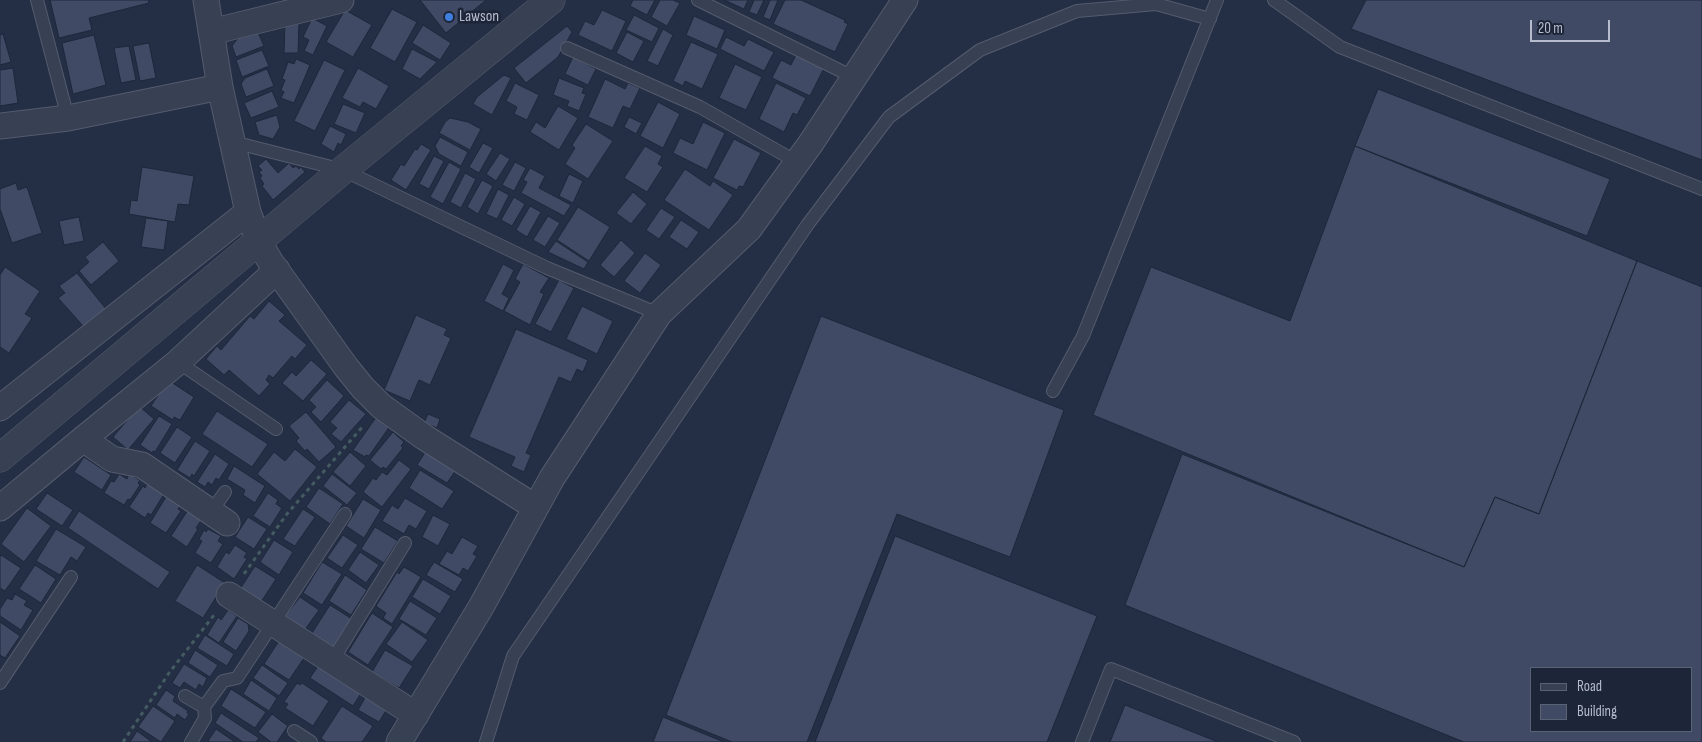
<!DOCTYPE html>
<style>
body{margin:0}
#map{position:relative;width:1702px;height:742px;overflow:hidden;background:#242e44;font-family:"Sofia Sans Condensed",sans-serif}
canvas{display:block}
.legend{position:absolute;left:1530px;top:667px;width:162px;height:65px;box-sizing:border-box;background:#1d2539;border:1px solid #5a6174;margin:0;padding:6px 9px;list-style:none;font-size:15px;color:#b6bccd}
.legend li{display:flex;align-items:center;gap:10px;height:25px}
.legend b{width:25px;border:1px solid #5a6174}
.scale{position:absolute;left:1530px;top:20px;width:80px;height:22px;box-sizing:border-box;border:2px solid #b6bccd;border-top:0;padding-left:6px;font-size:15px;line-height:18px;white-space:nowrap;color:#b6bccd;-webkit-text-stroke:4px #1d2539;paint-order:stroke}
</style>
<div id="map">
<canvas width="1702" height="742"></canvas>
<ul class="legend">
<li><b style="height:6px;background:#384153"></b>Road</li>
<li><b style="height:14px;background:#404a65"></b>Building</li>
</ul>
<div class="scale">20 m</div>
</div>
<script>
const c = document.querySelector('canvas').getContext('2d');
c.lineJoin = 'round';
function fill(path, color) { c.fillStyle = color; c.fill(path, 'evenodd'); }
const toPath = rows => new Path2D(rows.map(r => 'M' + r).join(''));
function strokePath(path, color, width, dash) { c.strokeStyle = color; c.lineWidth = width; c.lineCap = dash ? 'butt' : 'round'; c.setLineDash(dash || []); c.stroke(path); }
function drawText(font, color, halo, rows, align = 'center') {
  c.font = font + ' "Sofia Sans Condensed",sans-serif'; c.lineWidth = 5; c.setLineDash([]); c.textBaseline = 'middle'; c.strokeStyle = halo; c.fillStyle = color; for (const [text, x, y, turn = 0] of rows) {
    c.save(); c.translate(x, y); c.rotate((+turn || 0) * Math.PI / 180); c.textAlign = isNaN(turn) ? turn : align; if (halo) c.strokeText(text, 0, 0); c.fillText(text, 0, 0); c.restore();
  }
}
const building = toPath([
 [50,0,148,0,149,3,89,18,92,30,59,38,50,0],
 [420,0,486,0,446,33,420,0],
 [633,0,655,0,647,15,630,6,633,0],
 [660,0,673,0,680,3,667,26,651,17,660,0],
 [724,0,748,0,744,9,724,0],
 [754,0,764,0,757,15,749,12,754,0],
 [770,0,778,0,770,20,763,17,770,0],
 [785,0,801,0,845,20,844,22,848,24,835,52,773,24,785,0],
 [1366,0,1702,0,1702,160,1351,29,1366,0],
 [392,9,417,22,395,62,370,48,392,9],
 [345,10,372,25,353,57,326,42,345,10],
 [602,10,626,21,612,51,578,35,585,21,594,25,602,10],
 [634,15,659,28,652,42,626,30,634,15],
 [694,16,725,30,717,49,686,35,694,16],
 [312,18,327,26,313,55,304,51,309,40,303,37,312,18],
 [285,22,299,22,298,53,284,53,285,22],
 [423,25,451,43,440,60,412,43,423,25],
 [567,26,572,32,558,57,526,83,514,68,567,26],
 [663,29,673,35,658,66,647,61,663,29],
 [257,30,264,46,236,57,232,46,238,38,257,30],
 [627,32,644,41,633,62,616,53,627,32],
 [3,34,11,62,0,65,0,35,3,34],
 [94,35,106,85,73,94,62,43,94,35],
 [726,37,744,46,748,39,774,52,764,71,720,49,726,37],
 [691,42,718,54,702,89,685,81,683,86,673,81,691,42],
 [149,43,156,78,140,81,133,46,149,43],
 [129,46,136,80,121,83,114,48,129,46],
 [412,49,437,62,420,79,402,69,412,49],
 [262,50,269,66,242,77,236,60,262,50],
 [796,55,824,68,810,96,772,78,781,60,791,65,796,55],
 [573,57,596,69,588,85,565,74,573,57],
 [296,59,310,65,294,103,281,98,284,92,281,90,285,80,282,79,288,62,294,64,296,59],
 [324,60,345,70,315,131,294,121,324,60],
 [735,64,762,77,746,110,719,98,735,64],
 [13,68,18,103,0,106,0,70,13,68],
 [358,68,389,86,376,109,363,102,360,107,342,98,358,68],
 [267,69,274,86,246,97,241,84,245,78,267,69],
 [504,75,511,78,492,115,473,104,477,97,504,75],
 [559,78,584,88,582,93,586,94,579,111,567,106,569,101,553,95,559,78],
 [605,79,625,89,628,83,640,88,630,109,623,106,613,128,588,117,605,79],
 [515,83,539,95,527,120,514,114,517,107,506,101,515,83],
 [776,83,806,98,797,115,793,113,784,132,759,119,776,83],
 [1378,89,1610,179,1587,236,1355,146,1378,89],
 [272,91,279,107,251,118,244,103,272,91],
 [658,102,680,114,663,148,640,136,658,102],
 [343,104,365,113,356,133,334,124,343,104],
 [558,106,578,118,559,150,530,132,536,122,545,128,558,106],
 [277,115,280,127,273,139,259,135,255,122,277,115],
 [629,117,642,123,636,134,624,127,629,117],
 [450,118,468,122,481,129,470,150,439,133,445,122,450,118],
 [703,122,725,133,707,170,673,153,680,138,693,144,703,122],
 [586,124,613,141,588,179,565,164,575,148,572,145,586,124],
 [330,126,346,134,341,145,338,143,334,152,321,144,330,126],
 [440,137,468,152,461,166,439,154,435,146,440,137],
 [734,139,761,153,743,187,739,186,737,190,713,178,734,139],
 [483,143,493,148,479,173,469,167,483,143],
 [421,144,431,150,406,190,391,180,401,164,404,166,415,149,417,150,421,144],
 [645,146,662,156,658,164,663,167,647,192,624,178,645,146],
 [1355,146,1637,261,1539,514,1495,497,1464,567,1093,415,1151,267,1290,321,1355,146],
 [500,153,510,159,496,181,486,174,500,153],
 [434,156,444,161,429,189,419,184,434,156],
 [266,159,278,173,289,163,293,168,296,166,299,169,301,167,305,172,273,200,262,186,264,184,260,178,262,176,259,172,262,170,258,166,266,159],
 [449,162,461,169,443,204,430,197,449,162],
 [515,162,526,168,514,191,502,185,515,162],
 [142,167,194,176,189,205,178,204,175,222,129,214,131,200,137,201,142,167],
 [530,168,545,176,539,188,571,205,564,216,521,193,527,182,523,180,530,168],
 [685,169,710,186,713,181,733,195,709,230,664,200,685,169],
 [465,173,476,179,461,208,450,202,465,173],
 [569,174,583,181,573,203,559,196,569,174],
 [482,180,493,186,478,214,467,207,482,180],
 [16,183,18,190,27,187,42,233,12,243,0,209,0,189,16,183],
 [498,189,509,195,497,219,486,214,498,189],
 [633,192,647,204,631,224,616,213,633,192],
 [514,197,525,204,512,226,501,220,514,197],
 [530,206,541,212,527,237,516,230,530,206],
 [578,207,610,227,589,261,557,240,578,207],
 [661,208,675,217,659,239,646,230,661,208],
 [548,216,560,223,545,247,533,240,548,216],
 [79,217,84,241,64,245,59,221,79,217],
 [146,218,168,221,164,250,141,247,146,218],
 [681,220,699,232,687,249,669,237,681,220],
 [621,240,635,253,614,277,600,265,621,240],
 [556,241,588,262,584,269,548,252,556,241],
 [103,242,119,261,91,285,79,271,89,262,85,257,103,242],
 [645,253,661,265,640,293,624,281,645,253],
 [1637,261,1702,287,1702,742,1464,742,1125,605,1182,454,1464,567,1495,497,1539,514,1637,261],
 [1531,668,1691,668,1691,731,1531,731,1531,668],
 [503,264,514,270,502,294,509,298,503,311,484,301,503,264],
 [523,264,549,278,540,292,544,294,530,325,504,311,520,282,515,279,523,264],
 [5,267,40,291,25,314,32,318,9,353,0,347,0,275,5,267],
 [77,273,106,309,84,327,58,298,65,293,59,286,77,273],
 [559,280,574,288,551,332,535,324,559,280],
 [269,301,285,315,279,321,307,345,295,359,292,356,273,378,269,375,266,380,270,384,259,396,229,370,224,375,206,359,217,346,221,350,250,316,254,319,269,301],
 [582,306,613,321,597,354,566,339,582,306],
 [416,315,447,329,444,335,451,338,430,385,419,380,410,401,384,390,416,315],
 [821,316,1064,410,1010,557,897,514,807,742,732,742,666,715,821,316],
 [516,329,588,360,583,372,577,369,571,382,559,377,526,453,531,455,524,472,511,466,515,457,469,437,516,329],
 [311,360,327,374,303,401,282,383,292,372,296,376,311,360],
 [168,380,194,397,180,420,174,417,173,420,151,406,168,380],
 [327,380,344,396,321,422,311,412,316,407,309,400,327,380],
 [349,400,366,414,341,442,331,434,337,428,330,422,349,400],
 [139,406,154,419,128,450,113,437,139,406],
 [217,411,268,444,252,467,202,434,217,411],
 [306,412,336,447,319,462,307,449,305,451,296,441,299,438,289,426,306,412],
 [428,414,440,419,437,428,424,423,428,414],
 [159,416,172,424,155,452,153,451,152,453,140,445,159,416],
 [377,416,390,426,369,456,366,455,365,457,353,450,377,416],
 [177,427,192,437,175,463,160,453,177,427],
 [393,432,404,442,401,446,403,448,386,469,383,467,381,469,370,460,393,432],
 [195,441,210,451,194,476,192,474,190,478,177,470,195,441],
 [295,449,317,467,290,501,257,474,274,452,285,461,295,449],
 [426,451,456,470,447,483,417,465,426,451],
 [350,452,366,466,350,486,333,472,350,452],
 [215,454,229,464,219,480,216,478,212,485,208,482,205,487,197,482,215,454],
 [84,457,111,475,102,490,74,472,84,457],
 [399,460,411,469,382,507,363,492,373,478,376,480,382,472,387,475,399,460],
 [234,466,265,486,255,503,243,495,245,490,227,479,234,466],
 [420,470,454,491,442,509,409,488,420,470],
 [119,474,127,479,129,474,140,480,138,483,140,485,130,500,128,499,124,505,104,493,111,481,114,482,119,474],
 [332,474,357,493,347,505,323,486,332,474],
 [147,484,164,494,151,515,148,513,145,518,129,507,143,486,145,488,147,484],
 [319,488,343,504,330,524,306,507,319,488],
 [47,493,73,510,62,526,36,509,47,493],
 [268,493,278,500,276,504,282,508,270,527,253,516,268,493],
 [166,497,180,506,178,509,181,511,166,533,150,523,166,497],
 [405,498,427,511,416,529,409,525,404,534,382,521,392,505,398,509,405,498],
 [363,499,381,510,364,538,346,526,363,499],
 [27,508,51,526,24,562,1,544,27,508],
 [303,509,315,517,295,546,283,539,303,509],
 [188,510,202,519,196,528,198,529,187,547,171,536,188,510],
 [79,511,170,572,158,589,68,528,79,511],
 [433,515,450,524,438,546,422,537,433,515],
 [248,517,267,529,254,549,235,537,248,517],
 [375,527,398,541,384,563,361,549,375,527],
 [56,529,86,547,77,561,71,557,60,575,36,561,56,529],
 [208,529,221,536,218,541,223,544,211,563,195,553,202,541,199,539,204,530,206,532,208,529],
 [343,535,358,545,342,568,327,558,343,535],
 [895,536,1097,616,1047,742,815,742,895,536],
 [462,537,478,546,473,554,477,556,468,571,463,568,459,575,439,564,447,551,452,554,462,537],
 [274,540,293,552,279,575,260,562,274,540],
 [235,545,247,553,244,557,247,559,234,579,217,567,226,552,229,554,235,545],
 [360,552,379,565,366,583,348,570,360,552],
 [1,555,21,568,5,591,0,588,0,557,1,555],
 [322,562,342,574,322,605,303,593,322,562],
 [434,562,463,579,455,592,426,575,434,562],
 [35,565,56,579,41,603,19,589,35,565],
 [197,565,225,583,203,618,175,601,197,565],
 [255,566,276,579,261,602,240,589,255,566],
 [404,567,421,577,392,624,383,618,386,613,376,606,397,572,399,574,404,567],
 [345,575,367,590,351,615,329,601,345,575],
 [423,579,451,596,440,614,412,597,423,579],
 [15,594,27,601,24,605,33,610,21,630,0,616,0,609,7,598,12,600,15,594],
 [300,597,319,610,304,631,285,616,300,597],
 [410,601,437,618,426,635,399,619,410,601],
 [330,605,352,619,333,648,312,633,330,605],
 [228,610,237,616,219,643,207,635,218,617,221,620,228,610],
 [372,613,393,627,368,665,348,652,372,613],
 [238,618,248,624,249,631,236,651,223,642,238,618],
 [0,622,20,636,5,658,0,655,0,622],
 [402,622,428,640,412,662,386,644,402,622],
 [205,635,234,654,227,666,197,648,205,635],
 [279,641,304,658,289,680,264,664,279,641],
 [195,650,218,665,210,677,188,663,195,650],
 [385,650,413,666,399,688,372,672,385,650],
 [184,664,207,678,203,687,199,684,196,690,184,682,180,688,172,683,184,664],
 [262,665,288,683,279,696,253,678,262,665],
 [318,666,363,690,353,706,310,678,318,666],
 [251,680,277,698,269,711,243,694,251,680],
 [297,683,300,685,302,683,329,701,313,726,285,708,288,704,284,702,297,683],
 [231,689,266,712,255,728,221,706,231,689],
 [166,690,175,696,173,701,188,711,187,713,189,714,185,720,177,714,175,718,156,705,166,690],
 [369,691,390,704,379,722,358,710,369,691],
 [1125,705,1218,742,1110,742,1125,705],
 [153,706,175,721,161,742,138,727,153,706],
 [342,706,373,726,362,742,326,742,321,738,342,706],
 [221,713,259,738,256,742,243,742,215,723,221,713],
 [272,714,288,726,277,742,271,742,258,732,272,714],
 [663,717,724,742,653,742,663,717],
 [216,729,235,742,210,742,208,741,216,729],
 [137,731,152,742,130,742,137,731]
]);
fill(building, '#404a65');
strokePath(building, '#1f273b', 1);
const service = toPath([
 [37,0,68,118],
 [698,0,855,78],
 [1274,0,1340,47,1702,189],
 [567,48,700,107,797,162],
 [233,142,343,170,547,268,659,314],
 [178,362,276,429],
 [1053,391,1083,336,1217,0],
 [211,512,225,492],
 [332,661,405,543],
 [0,683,71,577],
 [185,696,204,707],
 [294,731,311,742],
 [191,742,205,718,204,707,223,681,237,678,345,514],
 [486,742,513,656,808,224,889,117,980,50,1077,11,1156,4,1210,19],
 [1082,742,1111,669,1294,742]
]);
const minor = toPath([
 [206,0,220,87,248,212,259,242,270,261,346,367,363,388,381,406,424,437,535,507],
 [211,32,341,0],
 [0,126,68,118,220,87],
 [0,408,248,212],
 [83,439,112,459,142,465,227,523],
 [0,508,83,439,178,362,277,270],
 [229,595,416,715],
 [399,742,481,607,552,478,659,314,749,229,811,143,905,0]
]);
const tertiary = toPath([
 [0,458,343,170,551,0]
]);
strokePath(service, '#545b6e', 14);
strokePath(minor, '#545b6e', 27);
strokePath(tertiary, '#545b6e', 29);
strokePath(toPath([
 [244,574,287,514,364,425],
 [123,742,169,673,214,615]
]), '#445b61', 3, [4, 4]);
strokePath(service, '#384153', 12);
strokePath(minor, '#384153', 25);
strokePath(tertiary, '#384153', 28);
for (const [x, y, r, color] of [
 [449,17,5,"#3f7fe0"]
]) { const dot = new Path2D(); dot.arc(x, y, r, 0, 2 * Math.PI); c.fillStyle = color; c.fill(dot); strokePath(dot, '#1d2539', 2); }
drawText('16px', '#b6bccd', '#1d2539', [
 ["Lawson",459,17]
], 'left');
</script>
